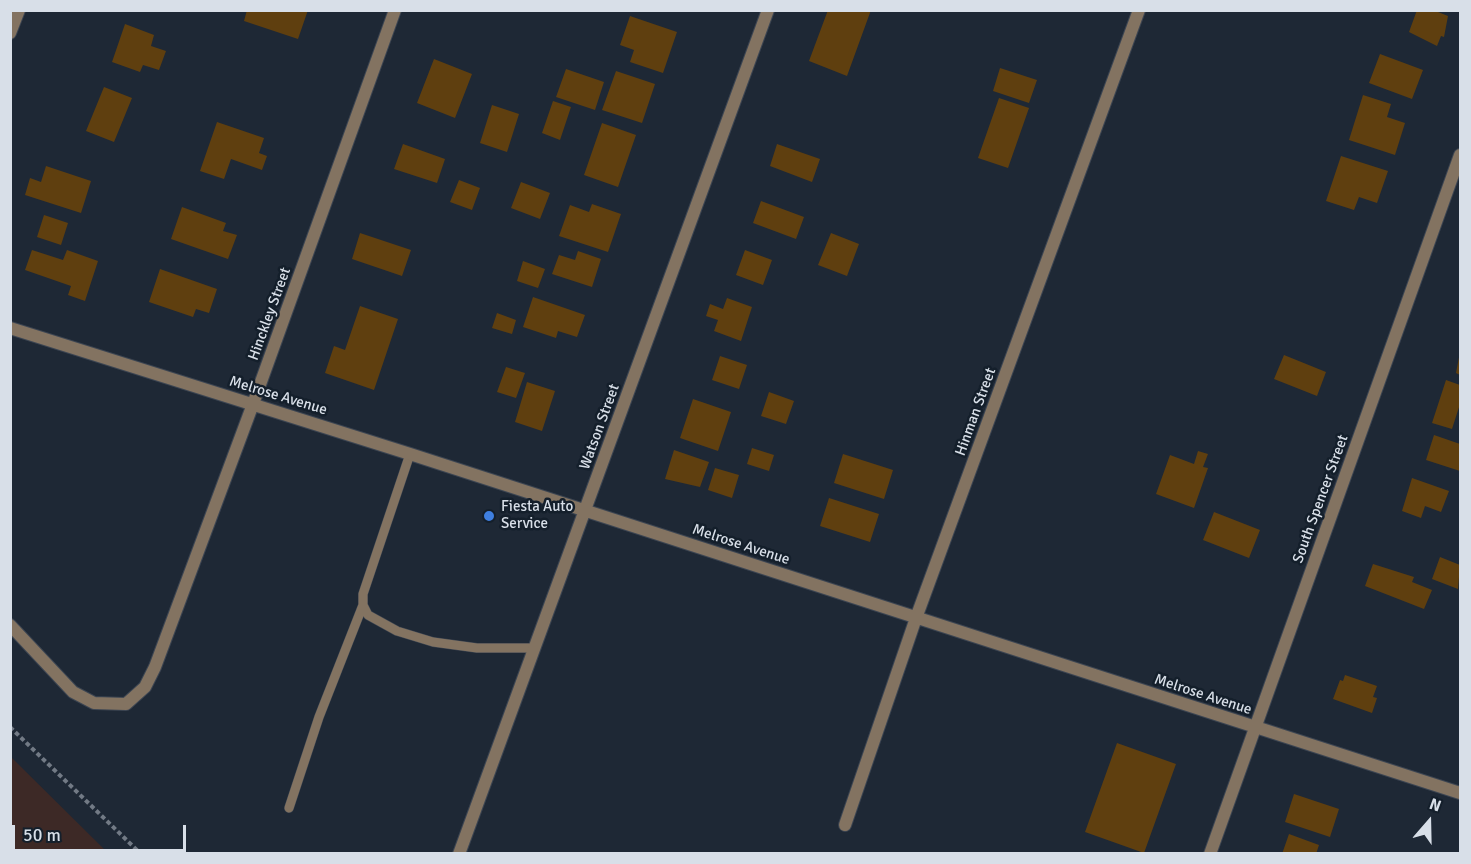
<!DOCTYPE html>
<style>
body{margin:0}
#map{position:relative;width:1471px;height:864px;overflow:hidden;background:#1e2835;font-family:Signika,sans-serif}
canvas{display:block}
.frame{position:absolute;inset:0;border:12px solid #d8dfe8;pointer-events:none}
.north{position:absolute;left:1399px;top:792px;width:60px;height:60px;-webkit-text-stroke:4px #141f2b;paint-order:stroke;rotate:20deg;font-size:16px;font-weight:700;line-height:24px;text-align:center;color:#d8dfe8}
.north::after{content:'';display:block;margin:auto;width:21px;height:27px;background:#d8dfe8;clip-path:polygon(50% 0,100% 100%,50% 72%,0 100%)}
.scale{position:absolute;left:12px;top:825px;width:174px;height:27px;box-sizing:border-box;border:3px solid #d8dfe8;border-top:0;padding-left:8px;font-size:18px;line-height:21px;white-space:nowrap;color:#d8dfe8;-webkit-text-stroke:4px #141f2b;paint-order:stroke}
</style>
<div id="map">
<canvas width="1471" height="864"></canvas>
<div class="frame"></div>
<div class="north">N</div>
<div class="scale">50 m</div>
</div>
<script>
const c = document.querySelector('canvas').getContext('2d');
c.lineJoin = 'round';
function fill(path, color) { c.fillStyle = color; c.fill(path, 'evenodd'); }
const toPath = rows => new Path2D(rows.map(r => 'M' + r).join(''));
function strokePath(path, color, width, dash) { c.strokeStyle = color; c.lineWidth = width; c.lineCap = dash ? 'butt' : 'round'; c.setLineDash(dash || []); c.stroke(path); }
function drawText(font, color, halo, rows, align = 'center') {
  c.font = font + ' Signika,sans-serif'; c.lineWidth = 5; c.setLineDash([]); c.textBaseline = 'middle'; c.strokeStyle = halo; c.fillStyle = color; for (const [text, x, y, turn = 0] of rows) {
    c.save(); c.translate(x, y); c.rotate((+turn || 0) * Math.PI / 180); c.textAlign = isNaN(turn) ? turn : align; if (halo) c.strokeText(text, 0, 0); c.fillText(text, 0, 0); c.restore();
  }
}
fill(toPath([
 [11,757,108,853,11,853]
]), '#3d2926');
fill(toPath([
 [247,10,308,10,298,39,244,21],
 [828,10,871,10,847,76,809,61],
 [1417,10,1433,10,1448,16,1444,37,1441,36,1437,46,1409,32],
 [630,16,677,32,663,73,630,62,634,50,620,45],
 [125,24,154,35,151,46,166,51,159,70,143,65,140,72,112,62],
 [1380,54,1423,70,1412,99,1369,83],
 [434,59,472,74,455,118,417,103],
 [1000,68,1037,80,1029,103,993,91],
 [566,69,604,82,595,110,556,97],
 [616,71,655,84,642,123,602,110],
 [104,87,132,98,114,142,86,131],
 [1363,95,1391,104,1387,117,1405,123,1395,155,1349,140],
 [999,98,1029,108,1008,168,978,158],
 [553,101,571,107,560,140,542,133],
 [492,105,519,114,507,152,480,143],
 [217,122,264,138,259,153,267,156,262,170,231,159,224,179,200,171],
 [602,123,636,135,618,187,584,175],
 [403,144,445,159,437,183,394,169],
 [777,144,820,159,812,182,770,166],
 [1341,156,1388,171,1377,203,1359,197,1354,210,1326,201],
 [46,166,91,181,81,213,25,195,30,178,41,182],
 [459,180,480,188,472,210,450,202],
 [521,182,550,193,540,219,511,208],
 [761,201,804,217,796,239,753,223],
 [592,204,621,214,608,252,559,236,570,205,589,212],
 [182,207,226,223,223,231,237,235,228,259,171,239],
 [44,215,68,223,61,245,37,237],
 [360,233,411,250,402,276,352,259],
 [831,233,859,244,847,276,818,265],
 [32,250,63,260,67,250,98,261,85,301,68,295,71,286,25,270],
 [745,250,772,260,763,285,736,275],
 [578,251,601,259,592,287,552,274,559,255,575,260],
 [523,261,545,269,538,288,517,281],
 [160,269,217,289,209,313,196,309,193,317,149,302],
 [533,297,585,315,577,337,558,331,556,338,523,327],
 [727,298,752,307,741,341,714,331,718,320,706,316,710,304,723,309],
 [360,306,398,319,374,390,325,373,334,346,345,350],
 [497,313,516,320,512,334,492,328],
 [1460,352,1460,375,1456,373],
 [1284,355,1326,372,1317,396,1274,379],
 [720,356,747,365,739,389,712,380],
 [506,367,525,373,516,398,497,392],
 [1446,380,1460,385,1460,404,1452,429,1432,423],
 [527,382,555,391,542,431,515,422],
 [769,392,794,401,786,424,761,416],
 [693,399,731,412,718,451,680,438],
 [1434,435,1460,444,1460,471,1426,460],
 [752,448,774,455,769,471,747,464],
 [674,450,709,462,700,487,665,479],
 [1198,451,1208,454,1203,467,1208,468,1194,508,1156,494,1170,455,1194,464],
 [843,454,893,470,884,499,834,483],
 [715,468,739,475,732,498,708,490],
 [1412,478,1449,491,1441,512,1425,506,1421,518,1402,511],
 [829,498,879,514,870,542,820,526],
 [1214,512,1260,530,1249,558,1203,540],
 [1440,557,1460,565,1458,589,1432,579],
 [1373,564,1414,577,1412,582,1432,590,1424,609,1365,586],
 [1345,675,1377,686,1373,697,1377,698,1372,713,1333,699,1340,680,1343,681],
 [1117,743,1176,764,1144,853,1085,832],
 [1294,794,1339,809,1330,837,1285,822],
 [1289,834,1319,845,1316,854,1282,854]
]), '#5f3f0f');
const lane = toPath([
 [410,454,363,594,363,605,368,615,397,631,433,642,477,648,535,648],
 [289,808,319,717,363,605]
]);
const street = toPath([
 [10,33,19,10],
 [10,328,410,454,1460,793],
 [10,625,73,692,94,703,126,704,145,687,155,667,253,404,395,10],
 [845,825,916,618,1139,10],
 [459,854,768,10],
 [1210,854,1460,155]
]);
strokePath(lane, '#3c4552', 10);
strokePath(street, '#3c4552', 14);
strokePath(toPath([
 [10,727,141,854]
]), '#727a85', 4, [4.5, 3]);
strokePath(lane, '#837361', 9);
strokePath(street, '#837361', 12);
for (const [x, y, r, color] of [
 [489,516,6,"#3f7fe0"]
]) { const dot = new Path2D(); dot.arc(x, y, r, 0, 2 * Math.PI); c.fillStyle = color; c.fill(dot); strokePath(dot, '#141f2b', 2); }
drawText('15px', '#d8dfe8', '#141f2b', [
 ["Hinckley Street",270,314,-70],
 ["Melrose Avenue",278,396,17],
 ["Hinman Street",976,412,-70],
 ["Watson Street",600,427,-70],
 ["South Spencer Street",1321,499,-70],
 ["Melrose Avenue",741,545,18],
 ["Melrose Avenue",1203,695,18]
]);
drawText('15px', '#d8dfe8', '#141f2b', [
 ["Fiesta Auto",501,507],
 ["Service",501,524]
], 'left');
</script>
